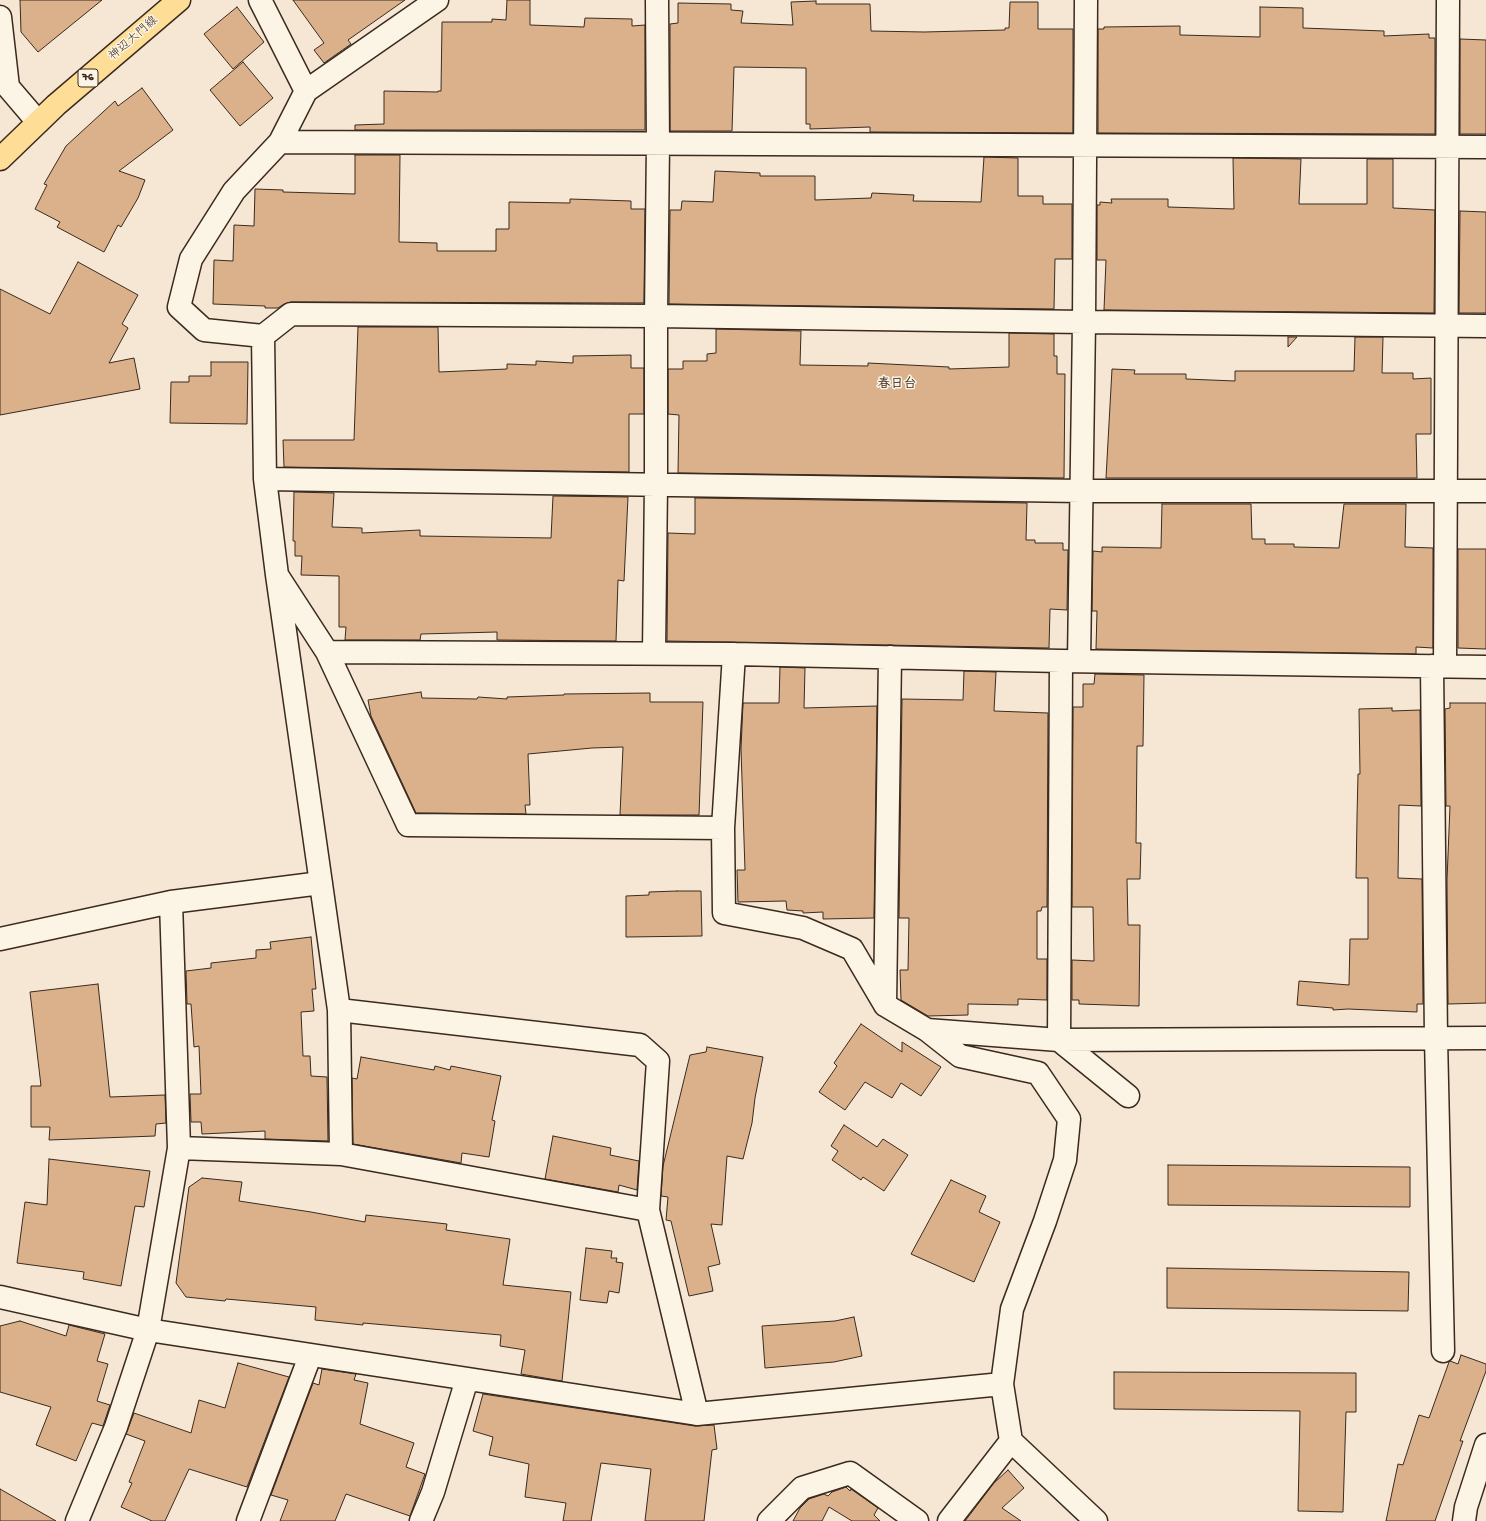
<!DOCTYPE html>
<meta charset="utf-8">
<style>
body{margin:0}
canvas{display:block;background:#f5e7d3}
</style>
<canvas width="1486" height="1521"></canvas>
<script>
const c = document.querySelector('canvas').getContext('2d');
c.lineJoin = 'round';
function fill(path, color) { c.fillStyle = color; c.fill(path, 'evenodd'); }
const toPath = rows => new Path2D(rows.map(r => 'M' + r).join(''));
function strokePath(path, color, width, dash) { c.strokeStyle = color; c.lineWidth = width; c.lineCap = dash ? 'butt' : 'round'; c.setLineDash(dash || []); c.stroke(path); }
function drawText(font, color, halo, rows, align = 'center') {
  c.font = font + ' "Gochi Hand","Klee One",sans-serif'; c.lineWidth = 3; c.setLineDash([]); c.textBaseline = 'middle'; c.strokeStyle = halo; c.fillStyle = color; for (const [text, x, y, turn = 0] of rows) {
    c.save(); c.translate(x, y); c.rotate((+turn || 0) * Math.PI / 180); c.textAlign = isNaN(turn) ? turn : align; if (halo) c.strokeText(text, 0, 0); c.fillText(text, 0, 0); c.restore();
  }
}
const building = toPath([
 [20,0,102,0,38,52,21,32,20,0],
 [293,0,405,0,348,40,351,44,324,63,314,50,324,43,293,0],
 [507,0,530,0,530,25,584,27,585,18,632,19,632,26,645,25,645,130,355,130,355,125,384,124,384,91,438,92,438,91,441,91,442,22,492,22,492,19,506,20,507,0],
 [816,1,816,4,870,4,871,31,924,32,1005,30,1005,28,1009,28,1010,2,1038,2,1038,29,1073,29,1073,133,870,132,870,127,810,129,810,124,806,124,806,68,734,67,732,131,670,131,670,24,678,23,678,3,731,4,731,10,743,11,741,23,793,25,791,2,816,1],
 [237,7,264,42,233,69,204,34,237,7],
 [1260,7,1303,8,1303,28,1384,31,1384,36,1429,34,1429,38,1435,38,1435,134,1098,133,1098,29,1104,29,1104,27,1180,26,1180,35,1260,37,1260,7],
 [1460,39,1486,40,1486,134,1460,134,1460,39],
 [243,62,273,98,240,126,210,90,243,62],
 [142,88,173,130,119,171,145,180,138,198,121,227,118,225,104,252,57,227,60,222,35,209,47,185,44,184,66,146,115,101,118,106,142,88],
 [355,155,400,155,399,242,437,243,437,251,496,251,496,229,509,229,509,202,570,203,570,199,631,201,631,209,645,209,644,303,291,302,284,304,278,308,265,308,265,306,213,304,214,260,233,261,234,225,254,226,255,189,283,190,283,192,355,194,355,155],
 [984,157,1018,158,1018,196,1043,196,1043,204,1072,204,1072,259,1055,259,1054,309,669,304,670,210,681,210,682,201,713,202,715,171,760,173,760,176,815,176,815,200,871,198,872,193,914,195,913,201,981,202,984,157],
 [1233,158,1301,159,1299,204,1367,204,1367,159,1393,159,1393,208,1435,210,1434,313,1104,310,1106,260,1097,260,1097,205,1100,205,1100,202,1112,203,1111,199,1168,199,1168,207,1234,209,1233,158],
 [1460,211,1486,212,1486,313,1459,313,1460,211],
 [78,262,138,295,122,324,128,328,109,363,134,358,140,389,0,415,0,289,50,314,78,262],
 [358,327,438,327,439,372,507,369,507,364,536,365,536,361,573,363,573,356,631,355,631,368,644,368,644,414,629,414,629,472,284,467,283,440,354,440,358,327],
 [716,329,801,331,800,365,868,366,868,363,949,367,949,369,1009,367,1009,333,1054,334,1054,356,1057,356,1057,374,1065,374,1064,478,678,473,679,415,668,414,668,369,683,369,683,361,707,361,707,354,716,353,716,329],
 [1288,337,1297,337,1288,347,1288,337],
 [1355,337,1383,337,1382,373,1413,373,1413,379,1431,378,1431,434,1416,434,1417,478,1106,478,1112,369,1135,370,1134,374,1186,374,1186,379,1235,381,1235,371,1354,371,1355,337],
 [211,362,248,362,247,424,170,423,171,382,189,382,189,376,211,376,211,362],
 [294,492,334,493,332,527,362,528,362,533,420,530,420,536,551,538,553,496,628,497,624,581,618,580,616,641,497,640,497,632,421,634,420,640,345,640,346,627,339,627,339,576,301,575,302,556,295,556,295,541,293,541,294,492],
 [695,498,1027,503,1026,540,1035,540,1035,543,1063,543,1063,550,1068,550,1067,610,1050,609,1049,648,667,641,668,533,695,534,695,498],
 [1162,504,1251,504,1252,539,1265,539,1265,544,1294,544,1294,547,1339,548,1344,504,1406,504,1405,547,1433,548,1433,648,1416,647,1416,654,1096,649,1097,611,1092,611,1093,551,1102,552,1102,547,1161,548,1162,504],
 [1458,549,1486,549,1486,649,1458,648,1458,549],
 [780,667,805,668,804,708,877,706,874,918,823,919,823,912,803,913,803,911,787,910,786,901,738,902,737,870,745,870,741,749,743,703,779,703,780,667],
 [964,671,996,672,994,711,1048,713,1047,907,1042,907,1041,911,1037,911,1037,959,1047,959,1047,1000,1018,999,1018,1005,968,1004,968,1015,928,1016,901,1000,900,970,908,970,909,918,899,918,902,699,963,700,964,671],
 [1095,674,1144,675,1143,746,1137,746,1136,843,1141,843,1140,879,1127,879,1128,925,1140,925,1139,1006,1079,1004,1079,1000,1072,1000,1072,960,1094,961,1093,907,1072,907,1073,707,1083,707,1083,684,1094,684,1095,674],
 [421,692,422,698,477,699,478,697,507,699,507,697,564,695,564,694,650,693,650,702,703,702,699,815,620,815,623,747,592,748,528,754,530,805,525,805,526,814,416,813,371,716,368,700,421,692],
 [1450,703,1486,703,1486,1003,1448,1004,1447,880,1450,806,1446,806,1445,709,1450,708,1450,703],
 [1392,708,1392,711,1420,710,1421,806,1399,805,1398,878,1422,879,1423,1004,1417,1004,1417,1012,1348,1009,1333,1010,1333,1008,1297,1005,1299,981,1349,985,1350,939,1368,939,1368,878,1356,878,1357,817,1358,774,1360,774,1359,709,1392,708],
 [677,891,701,891,702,936,626,937,626,896,649,895,649,892,677,891],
 [311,937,316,989,312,989,314,1011,301,1012,303,1056,310,1056,311,1076,327,1077,328,1141,265,1139,265,1131,202,1134,201,1122,191,1122,190,1094,201,1094,199,1046,194,1047,191,1004,187,1004,186,971,211,968,211,963,256,958,256,950,271,949,270,942,311,937],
 [98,984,110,1097,165,1095,166,1123,156,1124,155,1136,49,1140,50,1127,31,1127,31,1086,41,1086,30,992,98,984],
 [861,1024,902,1052,902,1042,941,1067,921,1096,901,1083,892,1098,865,1082,845,1110,819,1092,837,1066,834,1063,861,1024],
 [707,1047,763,1057,755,1098,752,1123,743,1159,727,1156,722,1225,711,1224,720,1264,708,1267,713,1291,689,1296,671,1221,666,1220,668,1197,661,1196,663,1166,690,1055,706,1052,707,1047],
 [361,1057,434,1070,435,1066,450,1070,451,1066,501,1076,492,1120,495,1121,489,1157,462,1153,461,1163,353,1144,352,1078,357,1079,361,1057],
 [844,1125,877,1147,883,1139,908,1155,884,1191,863,1177,861,1180,832,1160,838,1151,831,1146,844,1125],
 [553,1136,611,1148,610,1155,639,1161,637,1190,619,1185,618,1192,545,1179,553,1136],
 [49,1159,150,1171,144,1207,135,1206,121,1286,83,1279,84,1272,17,1263,25,1202,47,1205,49,1159],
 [1168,1165,1410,1167,1410,1207,1168,1205,1168,1165],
 [202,1178,242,1182,239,1201,311,1212,365,1222,366,1215,447,1224,446,1230,510,1239,503,1285,571,1292,562,1381,521,1374,525,1350,500,1346,501,1335,363,1323,363,1325,315,1320,316,1307,226,1299,225,1301,186,1297,176,1283,189,1187,202,1178],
 [951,1180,986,1196,979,1212,1000,1222,974,1282,911,1254,951,1180],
 [586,1248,612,1251,611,1258,617,1258,616,1262,623,1263,619,1293,609,1291,607,1303,580,1300,586,1248],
 [1167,1268,1409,1272,1408,1311,1167,1308,1167,1268],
 [854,1317,862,1356,834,1362,765,1368,762,1326,835,1321,854,1317],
 [20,1321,66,1336,69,1325,105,1334,97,1361,108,1364,97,1401,110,1405,103,1426,92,1423,76,1461,36,1445,51,1407,0,1392,0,1326,20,1321],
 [1461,1355,1486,1364,1486,1371,1460,1441,1463,1441,1435,1521,1386,1521,1398,1464,1403,1465,1419,1415,1429,1418,1449,1362,1450,1361,1458,1364,1461,1355],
 [238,1363,289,1377,247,1487,189,1469,165,1521,152,1521,121,1507,132,1483,129,1482,145,1441,126,1434,134,1413,191,1433,199,1400,225,1408,238,1363],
 [322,1369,356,1374,354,1380,368,1383,360,1424,414,1443,406,1467,425,1474,410,1516,346,1494,335,1521,280,1521,288,1500,271,1495,313,1383,319,1385,322,1369],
 [1114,1372,1356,1373,1356,1412,1346,1412,1343,1512,1298,1511,1300,1411,1114,1409,1114,1372],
 [483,1394,695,1426,714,1425,717,1449,712,1450,704,1521,645,1521,651,1469,601,1463,591,1521,563,1521,566,1503,525,1497,529,1464,489,1455,493,1437,473,1431,483,1394],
 [1008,1470,1024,1488,1002,1508,1021,1521,965,1521,994,1483,1008,1470],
 [846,1487,850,1491,851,1489,878,1508,874,1515,880,1521,852,1521,829,1507,822,1521,793,1521,800,1508,809,1499,824,1494,828,1496,832,1492,846,1487],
 [0,1489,56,1521,0,1521,0,1489]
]);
fill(building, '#dbb18c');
strokePath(building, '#3b2a1e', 1);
const minor = toPath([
 [260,0,306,91,280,142,234,191,191,259,179,307,204,330,263,336,291,314,656,316,1084,322,1486,326],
 [0,17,8,87,38,122],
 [306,91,437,0],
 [280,142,1486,147],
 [263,336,265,479,277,575,339,1010,341,1154],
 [265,479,1081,491,1486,491],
 [277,575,327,652,408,825,723,828,724,913,803,928,852,949,885,1005,927,1030,960,1056,1038,1073,1069,1119,1065,1160,1045,1221,1012,1309,1002,1384,1011,1441,1096,1521],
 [327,652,734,654,1061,661,1486,667],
 [654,653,656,484,656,316,658,144,657,0],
 [1061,661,1059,1040,1128,1096],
 [1079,661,1084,322,1086,0],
 [1432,666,1436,1038,1443,1351],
 [1445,666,1448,0],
 [723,828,734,654],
 [0,939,171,902,321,883],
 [885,1005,890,657],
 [339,1010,640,1045,658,1061,648,1210,697,1414],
 [927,1030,1059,1040,1486,1038],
 [179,1148,341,1154,648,1210],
 [0,1297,148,1330,697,1414,1002,1384],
 [77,1521,116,1427,148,1330,179,1148,171,902],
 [248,1521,310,1356],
 [421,1521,433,1492,467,1379],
 [769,1521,802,1488,850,1473,917,1521],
 [949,1521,1011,1441]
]);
const tertiary = toPath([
 [1464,1521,1466,1507,1486,1445]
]);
const primary = toPath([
 [0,159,56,105,179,0]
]);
strokePath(minor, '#3b2a1e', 25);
strokePath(tertiary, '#3b2a1e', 25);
strokePath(primary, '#3b2a1e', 25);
strokePath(minor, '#fcf5e5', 22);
strokePath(tertiary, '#fcf5e5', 22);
strokePath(primary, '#fedd96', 22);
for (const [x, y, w] of [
 [88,78,20]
]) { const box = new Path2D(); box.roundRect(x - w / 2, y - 9, w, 18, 3); c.fillStyle = '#fcf5e5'; c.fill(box); strokePath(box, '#3b2a1e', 1); }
drawText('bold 11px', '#3b2a1e', null, [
 ["76",88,78]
]);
drawText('12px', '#3b2a1e', '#fcf5e5', [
 ["神辺大門線",134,39,-41]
]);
drawText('bold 13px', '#3b2a1e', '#fcf5e5', [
 ["春日台",897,385]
]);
</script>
